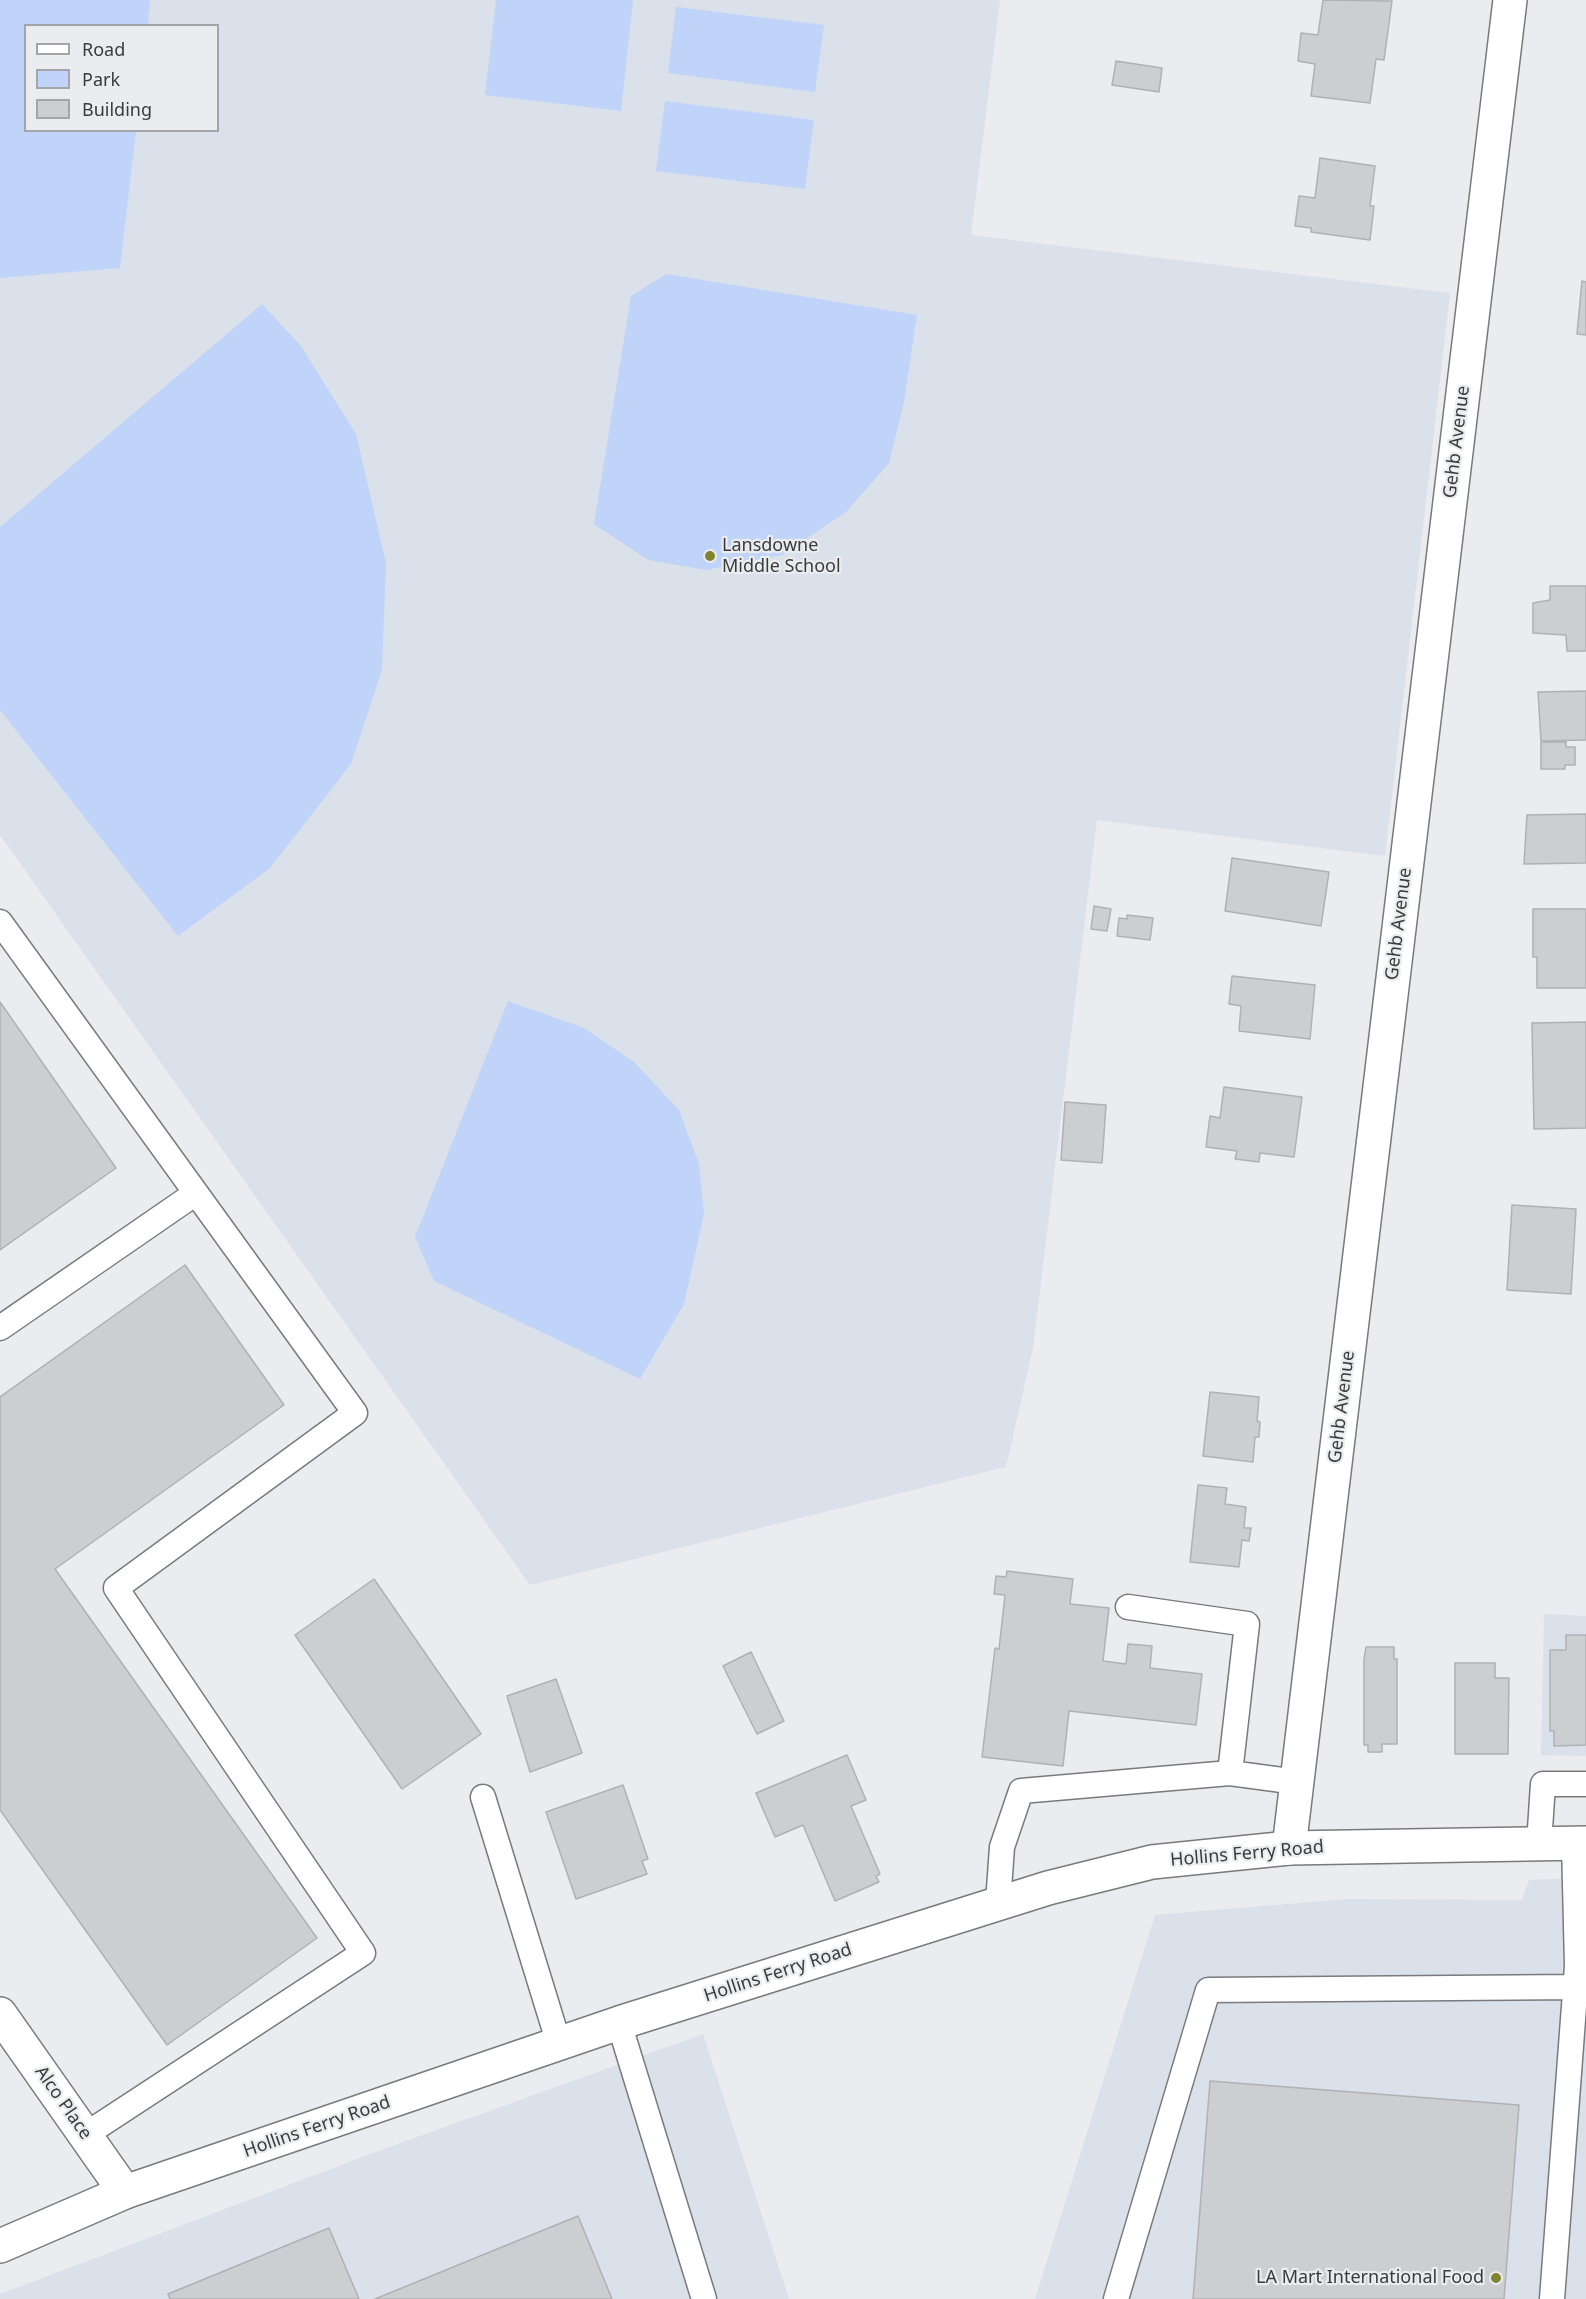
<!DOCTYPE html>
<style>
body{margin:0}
#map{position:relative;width:1586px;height:2299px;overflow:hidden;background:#eaecef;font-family:"Noto Sans",sans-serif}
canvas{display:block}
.legend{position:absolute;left:24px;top:24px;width:195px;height:108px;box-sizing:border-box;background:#eaecef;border:2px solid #a4a5a8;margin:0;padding:8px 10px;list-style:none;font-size:18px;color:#3b3b3d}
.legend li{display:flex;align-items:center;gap:12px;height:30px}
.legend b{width:30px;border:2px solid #a4a5a8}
</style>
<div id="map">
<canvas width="1586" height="2299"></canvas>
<ul class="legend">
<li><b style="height:8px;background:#fff"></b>Road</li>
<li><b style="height:16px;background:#bfd4f8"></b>Park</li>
<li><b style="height:16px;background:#ccced1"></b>Building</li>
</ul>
</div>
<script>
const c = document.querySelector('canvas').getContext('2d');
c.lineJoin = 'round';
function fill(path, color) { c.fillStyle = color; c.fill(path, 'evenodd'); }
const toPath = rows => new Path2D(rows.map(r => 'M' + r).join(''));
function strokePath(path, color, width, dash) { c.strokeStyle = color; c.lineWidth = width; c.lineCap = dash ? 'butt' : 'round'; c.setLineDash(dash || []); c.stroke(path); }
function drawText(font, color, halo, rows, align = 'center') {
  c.font = font + ' "Noto Sans",sans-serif'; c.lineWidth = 4.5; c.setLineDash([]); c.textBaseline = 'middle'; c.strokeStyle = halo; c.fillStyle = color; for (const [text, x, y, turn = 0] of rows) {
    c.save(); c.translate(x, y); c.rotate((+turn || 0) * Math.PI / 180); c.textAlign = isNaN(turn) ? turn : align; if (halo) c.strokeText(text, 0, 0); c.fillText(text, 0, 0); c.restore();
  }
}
fill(toPath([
 [0,0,1000,0,971,235,1450,293,1385,856,1097,820,1033,1348,1006,1467,530,1585,0,835],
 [26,26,218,26,218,130,26,130],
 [1544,1614,1586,1616,1586,1756,1541,1755],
 [1586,1878,1586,2299,1035,2299,1155,1915,1348,1899,1522,1900,1529,1880],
 [703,2034,789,2299,0,2299,0,2294,381,2150]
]), '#dbe1ea');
fill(toPath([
 [0,0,150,0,148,25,26,26,26,130,136,131,120,268,0,278],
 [496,0,633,0,621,111,485,95],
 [676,7,824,25,815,92,668,73],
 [665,101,814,120,805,189,656,171],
 [666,274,917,315,904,402,889,463,846,512,782,555,706,570,648,560,594,524,631,296],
 [262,304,301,346,356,434,386,563,382,670,351,764,270,868,178,936,0,710,0,527],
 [508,1001,584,1028,634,1062,679,1110,699,1164,704,1214,684,1304,640,1379,434,1281,415,1237]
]), '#bfd4f8');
const building = toPath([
 [1323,0,1392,1,1384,60,1376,59,1370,103,1311,96,1315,64,1298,61,1301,33,1318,35,1323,0],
 [1116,61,1162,68,1159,92,1112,85,1116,61],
 [1320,158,1375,166,1370,206,1374,206,1370,240,1311,232,1311,228,1295,226,1299,196,1315,198,1320,158],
 [1582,281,1586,282,1586,335,1577,334,1582,281],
 [1550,586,1586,586,1586,651,1567,651,1566,635,1533,633,1533,603,1550,600,1550,586],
 [1586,691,1586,740,1541,741,1538,692,1586,691],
 [1541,742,1566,742,1566,747,1575,747,1575,765,1565,765,1565,769,1541,769,1541,742],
 [1586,814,1586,863,1524,864,1527,815,1586,814],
 [1232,858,1329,872,1321,926,1225,911,1232,858],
 [1094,906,1111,909,1107,931,1091,929,1094,906],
 [1533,909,1586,909,1586,988,1537,988,1537,957,1533,957,1533,909],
 [1127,915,1153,918,1150,940,1117,936,1119,918,1127,919,1127,915],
 [1232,976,1315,985,1310,1039,1239,1031,1241,1006,1229,1004,1232,976],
 [0,1002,116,1168,0,1250,0,1002],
 [1586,1022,1586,1128,1534,1129,1532,1023,1586,1022],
 [1224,1087,1302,1097,1294,1157,1260,1153,1259,1162,1235,1159,1237,1151,1206,1147,1210,1116,1220,1118,1224,1087],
 [1065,1102,1106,1105,1102,1163,1061,1160,1065,1102],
 [1512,1205,1576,1209,1571,1294,1507,1290,1512,1205],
 [185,1265,284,1405,55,1569,317,1938,167,2045,0,1810,0,1397,185,1265],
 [1210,1392,1259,1397,1257,1421,1260,1422,1259,1437,1255,1437,1253,1462,1203,1456,1210,1392],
 [1198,1485,1227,1488,1225,1504,1246,1507,1244,1528,1251,1528,1249,1541,1242,1540,1239,1567,1190,1562,1198,1485],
 [1007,1571,1073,1579,1070,1604,1109,1608,1103,1661,1126,1664,1128,1644,1152,1646,1150,1668,1202,1674,1196,1725,1069,1711,1063,1766,982,1757,995,1648,999,1649,1005,1595,994,1594,996,1576,1006,1577,1007,1571],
 [374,1579,481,1734,402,1789,295,1635,374,1579],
 [1566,1635,1586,1635,1586,1745,1554,1746,1554,1731,1550,1731,1550,1650,1566,1650,1566,1635],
 [1366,1647,1394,1647,1394,1659,1397,1659,1397,1744,1382,1744,1382,1752,1368,1752,1368,1745,1364,1745,1364,1660,1366,1647],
 [751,1652,784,1721,757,1734,723,1666,751,1652],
 [1455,1663,1495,1663,1495,1678,1509,1678,1508,1754,1455,1754,1455,1663],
 [556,1679,582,1753,530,1772,507,1696,556,1679],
 [847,1755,866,1800,851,1806,880,1874,876,1876,879,1882,835,1901,803,1825,775,1837,756,1793,847,1755],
 [623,1785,648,1859,642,1861,647,1874,576,1899,546,1812,623,1785],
 [1210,2081,1519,2105,1504,2299,1193,2299,1210,2081],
 [578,2216,612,2299,375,2299,578,2216],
 [329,2228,359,2299,170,2299,168,2294,329,2228]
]);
fill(building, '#ccced1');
strokePath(building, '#afb1b4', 1.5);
const lane = toPath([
 [0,922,355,1413,116,1588,363,1953,85,2135],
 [0,1328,196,1193],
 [1128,1607,1247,1624,1230,1773],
 [483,1797,559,2044],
 [1539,1844,1543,1784,1586,1784],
 [998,1903,1002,1847,1021,1791,1230,1773,1297,1782],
 [619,2023,704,2299],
 [1116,2299,1208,1990,1575,1987],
 [1552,2299,1577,1966,1574,1843]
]);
const street = toPath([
 [1289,1848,1510,0],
 [0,2014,125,2192]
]);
const secondary = toPath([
 [0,2246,125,2192,619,2023,1048,1888,1152,1862,1289,1848,1586,1843]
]);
strokePath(lane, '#797a7d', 27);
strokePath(street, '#797a7d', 36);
strokePath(secondary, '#797a7d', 36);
strokePath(lane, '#fff', 24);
strokePath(street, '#fff', 33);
strokePath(secondary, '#fff', 33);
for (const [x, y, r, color] of [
 [710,556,6,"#81842e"],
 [1496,2278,6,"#81842e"]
]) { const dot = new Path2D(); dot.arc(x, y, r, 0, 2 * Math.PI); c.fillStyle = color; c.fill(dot); strokePath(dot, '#eaecef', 2); }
drawText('18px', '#3b3b3d', '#eaecef', [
 ["Gehb Avenue",1457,442,-83],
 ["Gehb Avenue",1399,924,-83],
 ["Gehb Avenue",1342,1407,-83],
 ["Hollins Ferry Road",1247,1854,-5],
 ["Hollins Ferry Road",778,1973,-18],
 ["Alco Place",63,2103,55],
 ["Hollins Ferry Road",317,2127,-19]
]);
drawText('18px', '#3b3b3d', '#eaecef', [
 ["Lansdowne",722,546],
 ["Middle School",722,567],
 ["LA Mart International Food",1484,2278,"right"]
], 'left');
</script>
